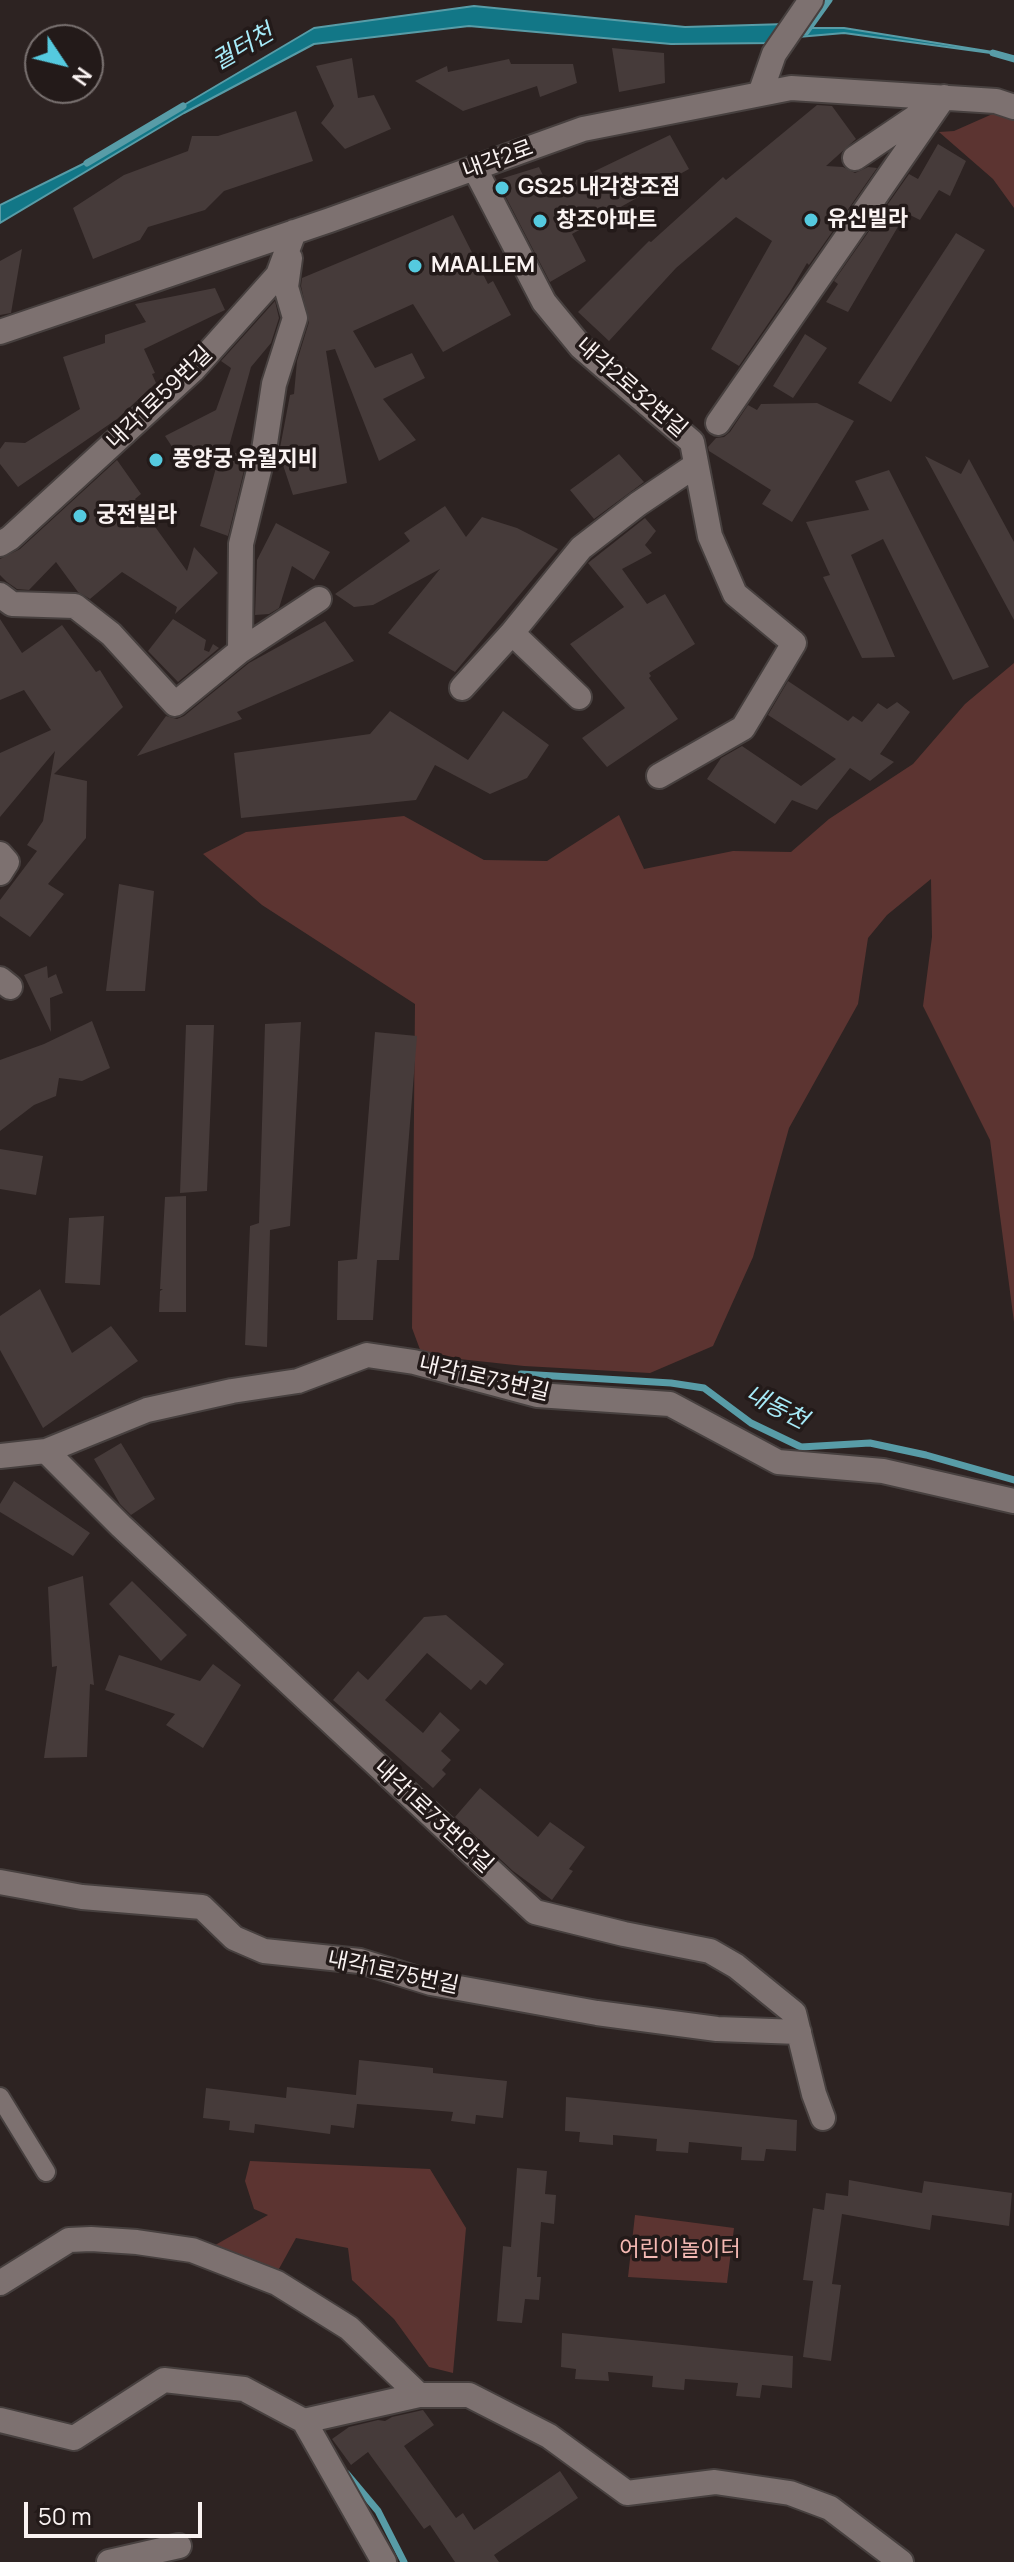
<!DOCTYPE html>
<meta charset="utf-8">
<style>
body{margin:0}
#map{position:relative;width:1014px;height:2562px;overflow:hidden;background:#2d2322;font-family:Manrope,sans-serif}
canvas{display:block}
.north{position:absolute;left:24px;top:24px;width:80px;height:80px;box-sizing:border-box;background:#231a19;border:2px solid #797170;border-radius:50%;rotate:125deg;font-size:22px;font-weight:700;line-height:32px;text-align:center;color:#faf3f2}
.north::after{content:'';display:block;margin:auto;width:28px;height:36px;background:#55cadf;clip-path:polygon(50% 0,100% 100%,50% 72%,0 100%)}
.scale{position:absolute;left:24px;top:2502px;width:178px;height:36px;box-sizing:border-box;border:4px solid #faf3f2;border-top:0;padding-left:10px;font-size:24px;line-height:28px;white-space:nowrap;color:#faf3f2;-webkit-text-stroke:6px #231a19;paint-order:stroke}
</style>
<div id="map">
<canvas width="1014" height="2562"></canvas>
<div class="north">N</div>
<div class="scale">50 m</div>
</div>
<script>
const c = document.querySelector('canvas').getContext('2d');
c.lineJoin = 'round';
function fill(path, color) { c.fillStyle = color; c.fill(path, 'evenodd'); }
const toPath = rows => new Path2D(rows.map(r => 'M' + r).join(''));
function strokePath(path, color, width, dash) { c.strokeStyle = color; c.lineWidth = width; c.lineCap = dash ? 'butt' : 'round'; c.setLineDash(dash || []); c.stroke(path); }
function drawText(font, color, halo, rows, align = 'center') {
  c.font = font + ' Manrope,"Noto Sans KR",sans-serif'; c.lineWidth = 7; c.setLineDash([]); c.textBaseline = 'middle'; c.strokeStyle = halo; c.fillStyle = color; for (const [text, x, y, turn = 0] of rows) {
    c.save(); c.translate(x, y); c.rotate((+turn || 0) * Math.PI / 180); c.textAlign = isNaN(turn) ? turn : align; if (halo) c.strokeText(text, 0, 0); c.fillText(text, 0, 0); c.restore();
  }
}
fill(toPath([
 [997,112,1014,118,1014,208,993,179,939,132,954,131],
 [1014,663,1014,1322,990,1140,923,1006,932,937,931,879,887,915,868,938,858,1004,789,1128,753,1257,713,1346,650,1373,524,1366,422,1355,412,1328,415,1004,262,905,203,854,246,832,404,816,484,860,547,861,619,815,644,869,733,851,791,852,829,819,913,764,965,704],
 [250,2161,430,2169,466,2228,453,2373,429,2367,394,2319,352,2280,348,2248,296,2238,275,2276,210,2248,268,2215,254,2209,245,2181],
 [635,2215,734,2228,727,2283,628,2277]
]), '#5c3431');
const water = toPath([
 [474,6,685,27,786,24,775,43,671,44,469,26,314,44,184,113,0,223,0,205,91,160,314,28,474,6],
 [801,28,844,28,999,53,1014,60,998,54,844,33,798,37,801,28]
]);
fill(water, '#127787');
strokePath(water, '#589ca7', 2);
strokePath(toPath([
 [806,32,829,0],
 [993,53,1014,59],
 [87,163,183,106],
 [521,1374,671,1383,704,1388,751,1423,801,1447,870,1443,926,1455,1014,1480],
 [347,2474,378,2511,404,2562]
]), '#589ca7', 7);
fill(toPath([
 [612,48,664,53,665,83,619,92],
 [352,58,358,98,374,95,391,129,345,149,321,123,334,106,316,66],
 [509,59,511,64,573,64,577,83,540,97,537,86,463,111,415,81,447,66,448,72],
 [817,105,832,106,856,139,826,166,843,167,855,173,868,167,877,168,809,265,807,263,790,292,739,366,711,349,772,241,736,217,676,268,609,341,578,312,649,241,651,242,723,177,726,180],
 [296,111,313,161,224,191,205,210,148,227,140,240,93,259,73,208,124,175,188,151,192,136,218,136],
 [670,135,689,169,572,234,586,261,550,282,497,180,539,167,551,192],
 [938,144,966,161,950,196,939,190,920,220,906,213,848,312,826,302,838,284,834,281,909,174,918,179],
 [453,215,488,284,493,281,511,315,443,352,413,304,353,331,375,368,412,353,425,378,383,399,416,440,379,461,335,349,326,351,347,483,293,495,279,453,290,395,294,394,297,361,309,322,301,286,302,278],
 [956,233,985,250,891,402,858,383],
 [22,249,11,313,0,315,0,261],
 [215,288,225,310,144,349,155,373,152,374,156,383,117,419,18,487,0,464,0,449,5,442,25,443,80,409,63,357,105,343,105,335,146,322,135,304],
 [275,301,279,318,271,343,251,367,228,450,223,452,248,454,228,536,200,526,220,453,186,468,165,436,216,410,231,368,221,361],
 [805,334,827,348,793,398,773,386],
 [817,403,854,421,792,522,762,504,771,490,709,451,708,447,716,438,724,437,730,432,748,405,757,410,761,404],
 [619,454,644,482,594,519,570,490],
 [925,456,961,474,969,459,1014,542,1014,620],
 [117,460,141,494,135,499,187,571,194,547,218,573,175,614,177,607,122,572,90,599,78,592,56,562,29,590,17,589,7,582,0,575,0,559,20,549],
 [889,470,989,667,953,680,883,539,851,555,895,657,862,658,823,577,830,575,806,522,869,510,855,481],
 [445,506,466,537,482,517,517,528,558,549,455,672,388,633,440,569,373,605,354,607,335,594,410,541,404,533],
 [645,518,656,531,645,545,652,553,622,569,647,604,665,594,695,644,649,673,651,676,649,678,678,719,607,767,582,738,625,708,570,644,624,607,588,563],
 [276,523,330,552,314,580,292,566,279,608,269,614,255,615,257,560],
 [0,619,22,653,62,625,96,672,100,670,123,707,54,774,87,781,86,838,48,884,64,894,30,937,0,916,0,900,37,851,27,845,43,821,55,751,0,817,0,753,51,730,24,690,0,700],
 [173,619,206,640,204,650,209,652,213,644,219,648,178,682,148,651],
 [325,621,354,661,237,712,242,719,137,756,166,716,177,719,184,716,249,663],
 [788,681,848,721,853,716,862,722,878,703,887,709,897,702,910,712,880,754,894,762,870,781,850,768,817,810,792,800,775,824,707,779,721,758,742,746,801,786,836,759,768,715],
 [390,711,468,760,503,711,549,745,527,778,490,794,435,765,416,800,241,818,234,753,370,734],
 [119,884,154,891,145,991,106,991],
 [47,966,48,978,56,974,63,993,50,998,51,1032,24,975],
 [92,1021,110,1068,82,1081,59,1078,56,1096,34,1105,0,1131,0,1060,44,1044],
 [301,1022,290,1226,270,1230,267,1347,245,1345,250,1226,259,1223,265,1024],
 [186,1025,214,1025,207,1191,180,1193],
 [375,1032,417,1036,399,1260,377,1260,373,1320,337,1320,338,1261,357,1259],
 [0,1149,43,1156,36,1195,0,1189],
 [186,1196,186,1312,159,1312,160,1291,163,1289,160,1289,165,1197],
 [104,1216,100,1285,65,1283,69,1218],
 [40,1289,72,1353,111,1326,138,1361,43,1428,0,1350,0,1316],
 [121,1443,155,1499,131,1515,120,1504,94,1459],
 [14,1481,90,1533,73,1556,0,1512,0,1504],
 [83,1576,94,1685,90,1684,87,1757,44,1758,57,1666,52,1667,48,1587],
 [132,1581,187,1635,161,1661,109,1604],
 [446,1615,504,1664,486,1685,480,1680,471,1690,427,1653,385,1700,423,1733,440,1712,460,1730,441,1751,451,1760,442,1770,446,1774,433,1788,333,1700,358,1671,368,1680,424,1617],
 [119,1655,200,1681,213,1664,241,1685,203,1748,166,1725,175,1714,105,1690],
 [480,1788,538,1837,550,1822,585,1847,569,1869,573,1871,552,1900,513,1871,455,1817],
 [359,2060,433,2068,433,2073,507,2081,503,2118,476,2115,475,2124,451,2121,453,2112,357,2104,354,2128,331,2125,330,2134,255,2124,254,2133,229,2130,230,2121,203,2118,206,2088,286,2098,287,2087,356,2095],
 [566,2097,797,2120,796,2151,766,2149,764,2161,741,2160,742,2147,689,2142,688,2153,656,2151,657,2139,613,2135,613,2145,579,2142,580,2132,565,2131],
 [517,2168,547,2171,545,2194,556,2195,554,2224,541,2222,537,2277,541,2277,539,2300,525,2299,522,2323,497,2321,503,2246,511,2247],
 [849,2180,922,2193,924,2181,1012,2193,1009,2226,932,2215,930,2230,842,2214,832,2284,841,2285,831,2361,803,2357,813,2281,803,2280,813,2208,824,2210,826,2193,848,2196],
 [562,2333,793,2356,792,2388,762,2385,760,2398,736,2396,738,2383,685,2379,684,2390,652,2387,653,2376,608,2372,609,2381,575,2379,576,2369,561,2367],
 [423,2410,434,2425,404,2446,456,2518,463,2513,474,2530,560,2471,578,2498,494,2555,499,2562,455,2562,430,2525,424,2529,368,2452,351,2465,332,2439,349,2427,378,2420,385,2421,392,2417]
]), '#463b3a');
const pedestrian = toPath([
 [0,2097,46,2172]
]);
const minor = toPath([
 [760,94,774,54,811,0],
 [855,158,932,106],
 [475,169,544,302,581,347,692,442,710,536,735,594,794,643,743,728,659,776],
 [0,332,330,220,583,129,791,88,996,101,1014,107],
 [718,423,944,97],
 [0,544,10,538,193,370,278,275,294,232],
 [0,595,12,604,75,606,111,634,175,704,240,651,319,599],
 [512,633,579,697],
 [240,651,241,544,264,450,274,384,295,318,286,287,290,258],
 [462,688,512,633,581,548,638,504,696,465],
 [0,854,7,862,0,873],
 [0,979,10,987],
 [46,1451,121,1526,535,1912,624,1934,710,1951,736,1966,794,2013,814,2094,823,2118],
 [0,1456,46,1451,147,1410,232,1391,298,1381,367,1355,414,1362,537,1395,670,1404,778,1462,883,1471,1014,1501],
 [0,1882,82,1897,202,1907,234,1938,264,1951,360,1961,431,1983,597,2013,717,2029,799,2032],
 [0,2283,69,2240,91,2239,137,2242,192,2250,277,2283,349,2328,419,2395],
 [0,2420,74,2438,164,2380,244,2389,304,2421,384,2562],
 [304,2421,419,2395,469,2395,549,2436,627,2493,715,2482,790,2493,830,2508,901,2562],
 [109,2562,179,2546]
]);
strokePath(pedestrian, '#47403f', 22);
strokePath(minor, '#47403f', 28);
strokePath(pedestrian, '#7d7170', 18);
strokePath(minor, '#7d7170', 24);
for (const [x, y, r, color] of [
 [502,188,8,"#55cadf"],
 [811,220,8,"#55cadf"],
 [540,221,8,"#55cadf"],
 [415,266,8,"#55cadf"],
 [156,460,8,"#55cadf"],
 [80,516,8,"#55cadf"]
]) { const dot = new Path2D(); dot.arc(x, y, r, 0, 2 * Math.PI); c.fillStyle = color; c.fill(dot); strokePath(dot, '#231a19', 3); }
drawText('22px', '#faf3f2', '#231a19', [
 ["내각2로",498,160,-20],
 ["내각2로32번길",631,388,41],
 ["내각1로59번길",160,398,-44],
 ["내각1로73번길",484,1379,13],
 ["내각1로73번안길",433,1817,43],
 ["내각1로75번길",393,1973,12]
]);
drawText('bold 22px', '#faf3f2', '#231a19', [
 ["GS25 내각창조점",518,188],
 ["유신빌라",827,220],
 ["창조아파트",556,221],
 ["MAALLEM",431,266],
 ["풍양궁 유월지비",172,460],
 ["궁전빌라",96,516]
], 'left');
drawText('22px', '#f5b9b3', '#231a19', [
 ["어린이놀이터",680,2250]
]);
drawText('italic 24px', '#a7ebf9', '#231a19', [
 ["궐터천",243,48,-30],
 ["내동천",776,1408,27]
]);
</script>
